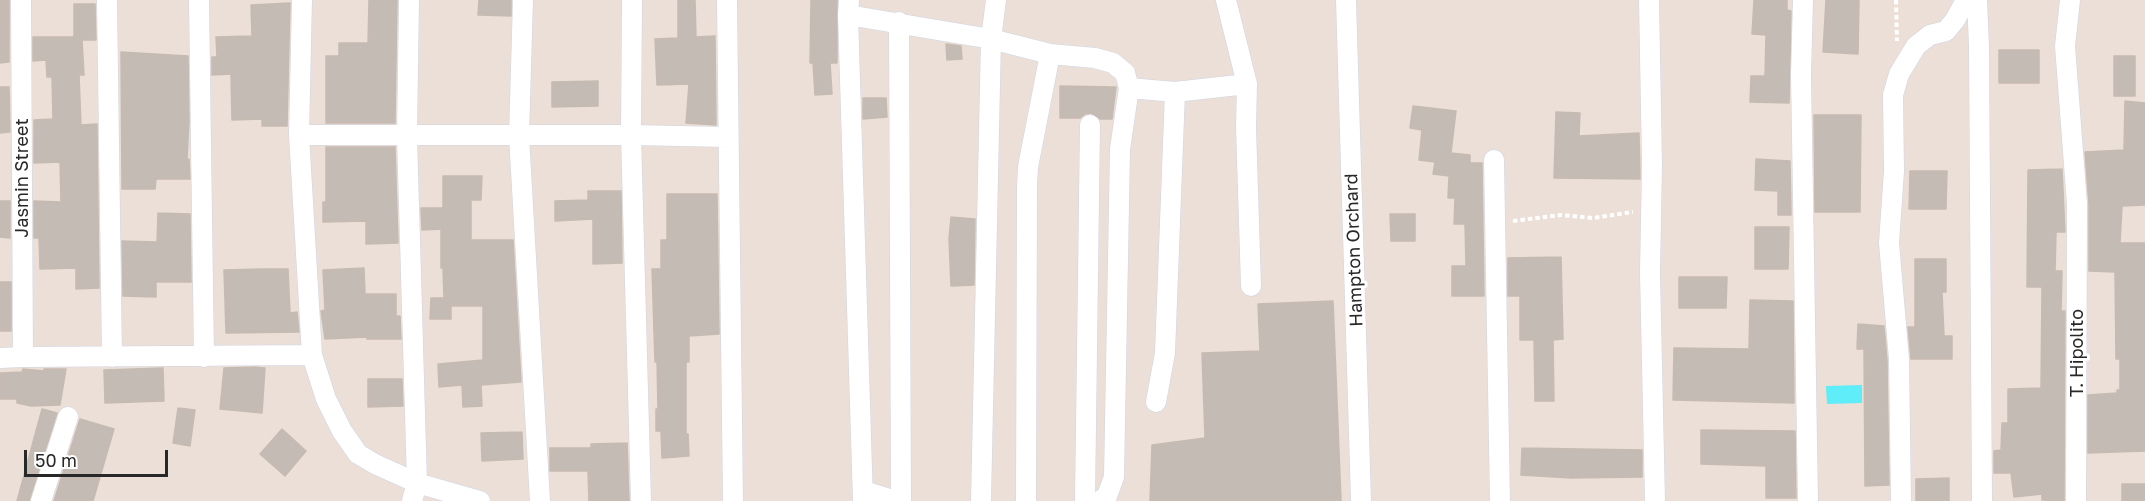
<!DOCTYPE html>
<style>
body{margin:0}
#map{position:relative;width:2145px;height:501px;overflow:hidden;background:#ecdfd7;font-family:"Golos Text",sans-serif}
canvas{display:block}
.scale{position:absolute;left:24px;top:450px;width:144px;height:27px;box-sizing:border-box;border:3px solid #282828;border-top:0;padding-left:8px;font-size:18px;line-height:21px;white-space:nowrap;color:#282828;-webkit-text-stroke:4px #fff;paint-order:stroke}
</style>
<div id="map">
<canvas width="2145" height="501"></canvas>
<div class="scale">50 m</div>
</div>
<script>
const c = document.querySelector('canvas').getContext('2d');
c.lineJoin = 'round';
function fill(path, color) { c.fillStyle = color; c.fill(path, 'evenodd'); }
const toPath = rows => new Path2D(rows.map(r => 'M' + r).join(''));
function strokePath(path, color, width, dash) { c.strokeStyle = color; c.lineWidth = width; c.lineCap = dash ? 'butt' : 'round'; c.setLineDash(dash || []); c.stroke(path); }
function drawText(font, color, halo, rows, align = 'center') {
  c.font = font + ' "Golos Text",sans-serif'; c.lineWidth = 6; c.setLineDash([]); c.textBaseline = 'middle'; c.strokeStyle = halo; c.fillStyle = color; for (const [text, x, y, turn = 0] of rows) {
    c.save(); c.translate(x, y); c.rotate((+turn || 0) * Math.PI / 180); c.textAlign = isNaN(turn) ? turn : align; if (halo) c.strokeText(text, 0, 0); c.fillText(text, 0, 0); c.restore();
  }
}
fill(toPath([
 [1862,385,1862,403,1827,404,1826,386]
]), '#5fedf9');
const building = toPath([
 [0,0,9,0,9,62,0,63,0,0],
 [369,0,397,0,395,123,326,123,326,56,339,56,339,43,368,43,369,0],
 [479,0,511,0,511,16,478,15,479,0],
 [678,0,695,0,696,37,715,36,716,125,686,123,689,84,657,85,655,39,678,38,678,0],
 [811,0,837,0,837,63,830,63,832,94,815,95,813,63,810,63,811,0],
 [1754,0,1787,0,1787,10,1791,11,1789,103,1750,102,1751,76,1765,76,1766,35,1752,34,1754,0],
 [1826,0,1859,0,1858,54,1823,52,1826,0],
 [290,3,287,126,262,126,262,119,232,120,231,74,212,75,212,57,217,57,216,37,252,36,251,5,290,3],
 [74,4,95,4,96,40,82,40,84,75,79,75,81,125,97,124,99,288,76,289,76,268,40,269,39,238,34,238,34,201,61,202,60,162,34,163,34,120,53,119,52,77,47,77,46,60,33,61,33,37,74,37,74,4],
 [946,44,961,46,962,59,947,60,946,44],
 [1999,50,2039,50,2039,83,1999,83,1999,50],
 [121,52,188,56,189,121,187,159,189,159,190,179,156,179,155,189,122,189,121,52],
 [2114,56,2135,56,2135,96,2114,96,2114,56],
 [598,81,598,106,552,107,552,82,598,81],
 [1060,86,1116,87,1112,119,1100,119,1091,113,1085,114,1080,118,1060,118,1060,86],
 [0,87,9,87,10,132,0,133,0,87],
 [863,98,886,98,887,117,863,119,863,98],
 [2125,101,2145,103,2145,205,2122,206,2120,243,2145,243,2145,451,2088,453,2088,395,2117,393,2117,390,2120,390,2120,359,2116,359,2115,272,2089,271,2089,204,2085,152,2124,150,2125,101],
 [1413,106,1456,111,1451,153,1470,155,1470,163,1482,163,1484,296,1452,296,1452,266,1466,266,1465,224,1454,224,1455,198,1448,198,1449,176,1433,174,1435,162,1419,160,1422,130,1410,128,1413,106],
 [1556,112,1580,113,1579,136,1639,133,1640,179,1554,178,1556,112],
 [1814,115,1861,115,1860,212,1815,212,1814,115],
 [326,147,395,147,398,243,366,244,366,221,323,222,323,202,326,202,326,147],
 [1756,159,1790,161,1791,215,1778,215,1778,191,1755,190,1756,159],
 [2062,169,2065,232,2056,232,2055,271,2062,271,2061,311,2065,311,2064,501,2042,500,2042,494,2014,497,2011,473,1994,473,1994,451,2001,450,2002,423,2008,423,2008,389,2041,388,2042,287,2027,287,2028,170,2062,169],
 [1910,171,1947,171,1946,209,1909,209,1910,171],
 [443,176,482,176,481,200,471,200,471,240,513,240,521,382,481,385,482,406,463,407,462,385,439,387,438,364,483,360,483,306,451,306,451,319,430,319,431,298,444,298,443,268,441,268,441,229,422,230,421,208,443,208,443,176],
 [588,191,621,191,622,263,593,264,593,219,555,221,555,201,588,200,588,191],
 [667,194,717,194,719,334,689,336,689,362,686,362,686,434,688,434,689,456,662,458,661,431,656,431,656,409,658,409,657,362,655,362,652,269,661,269,661,240,667,240,667,194],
 [0,201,10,201,10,238,0,237,0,201],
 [158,213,190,214,191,282,156,282,156,297,123,296,122,241,157,242,158,213],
 [1390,214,1415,214,1415,241,1391,241,1390,214],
 [951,217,975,219,974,285,951,286,949,239,951,217],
 [1755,227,1789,227,1788,269,1755,269,1755,227],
 [1561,257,1563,339,1553,340,1554,401,1535,401,1534,340,1520,340,1520,296,1508,296,1508,258,1561,257],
 [1915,259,1946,259,1946,292,1942,292,1944,336,1952,336,1952,359,1911,359,1908,327,1915,327,1915,259],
 [364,268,365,294,396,294,396,316,400,316,401,339,367,339,367,337,325,339,321,311,325,310,323,270,364,268],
 [261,269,288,269,290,313,297,312,299,332,226,333,224,270,261,269],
 [1679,277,1727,277,1726,308,1679,308,1679,277],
 [0,282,11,282,11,331,0,331,0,282],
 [1750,300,1793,301,1794,403,1673,400,1674,348,1749,349,1750,300],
 [1333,301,1341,501,1150,501,1152,445,1205,438,1202,353,1260,351,1258,304,1333,301],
 [1858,324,1884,326,1887,360,1889,485,1865,486,1864,349,1857,349,1858,324],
 [254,367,265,368,262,413,220,409,224,368,254,367],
 [163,368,164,401,105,403,104,370,163,368],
 [23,369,44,371,44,369,66,369,60,405,31,406,17,403,17,399,0,399,0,373,22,372,23,369],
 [368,379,402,379,403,406,368,407,368,379],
 [178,408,195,410,190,446,173,443,178,408],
 [42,409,57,413,29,501,17,501,42,409],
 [80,419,114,429,93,501,54,501,80,419],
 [282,429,306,451,285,476,260,454,282,429],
 [1701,430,1795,431,1796,498,1766,498,1766,466,1701,464,1701,430],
 [522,432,523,459,482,461,481,433,522,432],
 [627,443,629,501,589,501,588,471,550,471,550,448,591,448,591,444,627,443],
 [1522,448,1642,450,1642,477,1571,478,1521,475,1522,448],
 [1949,478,1949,501,1916,501,1916,479,1949,478],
 [2122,484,2145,484,2145,501,2122,501,2122,484]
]);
fill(building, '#c3bbb4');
strokePath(building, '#c7bbb1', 1.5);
const minor = toPath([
 [21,0,23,357],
 [107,0,112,357],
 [199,0,204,357],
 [302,0,299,135,312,355,326,399,342,431,358,454,375,464,417,483,480,501],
 [409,0,407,136,417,483,412,501],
 [523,0,519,136,540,501],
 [632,0,631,135,641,501],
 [727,0,733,501],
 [849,0,848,15,863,501],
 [1226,0,1247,84,1246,127,1251,286],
 [1346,0,1361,501],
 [1649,0,1652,164,1650,273,1655,501],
 [1803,0,1801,75,1808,501],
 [1977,0,1979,46,1982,501],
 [2070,0,2065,46,2077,204,2076,501],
 [848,15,991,39,1050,54,1095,58,1113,63,1125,73,1129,88,1175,92,1165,353,1156,402],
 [899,22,901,501],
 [1175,92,1247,84],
 [299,135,631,135,727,137],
 [1494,160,1500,501],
 [0,358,23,357,312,355],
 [864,491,896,501],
 [41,501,68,417],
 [981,501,991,39,996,0],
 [1026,501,1027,187,1028,167,1050,54],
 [1085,501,1090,125],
 [1100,501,1107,496,1114,477,1120,149,1129,88],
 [1901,501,1899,359,1889,243,1894,171,1893,95,1899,74,1916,46,1930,35,1946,31,1955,20,1966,0]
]);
strokePath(minor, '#cdd5e3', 21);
strokePath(toPath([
 [1896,0,1897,41],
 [1513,221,1561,215,1593,218,1633,212]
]), '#fff', 4, [4.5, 3]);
strokePath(minor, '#fff', 20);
drawText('18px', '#282828', '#fff', [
 ["Jasmin Street",22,178,-90],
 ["Hampton Orchard",1354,250,-92],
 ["T. Hipolito",2077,353,-90]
]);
</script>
